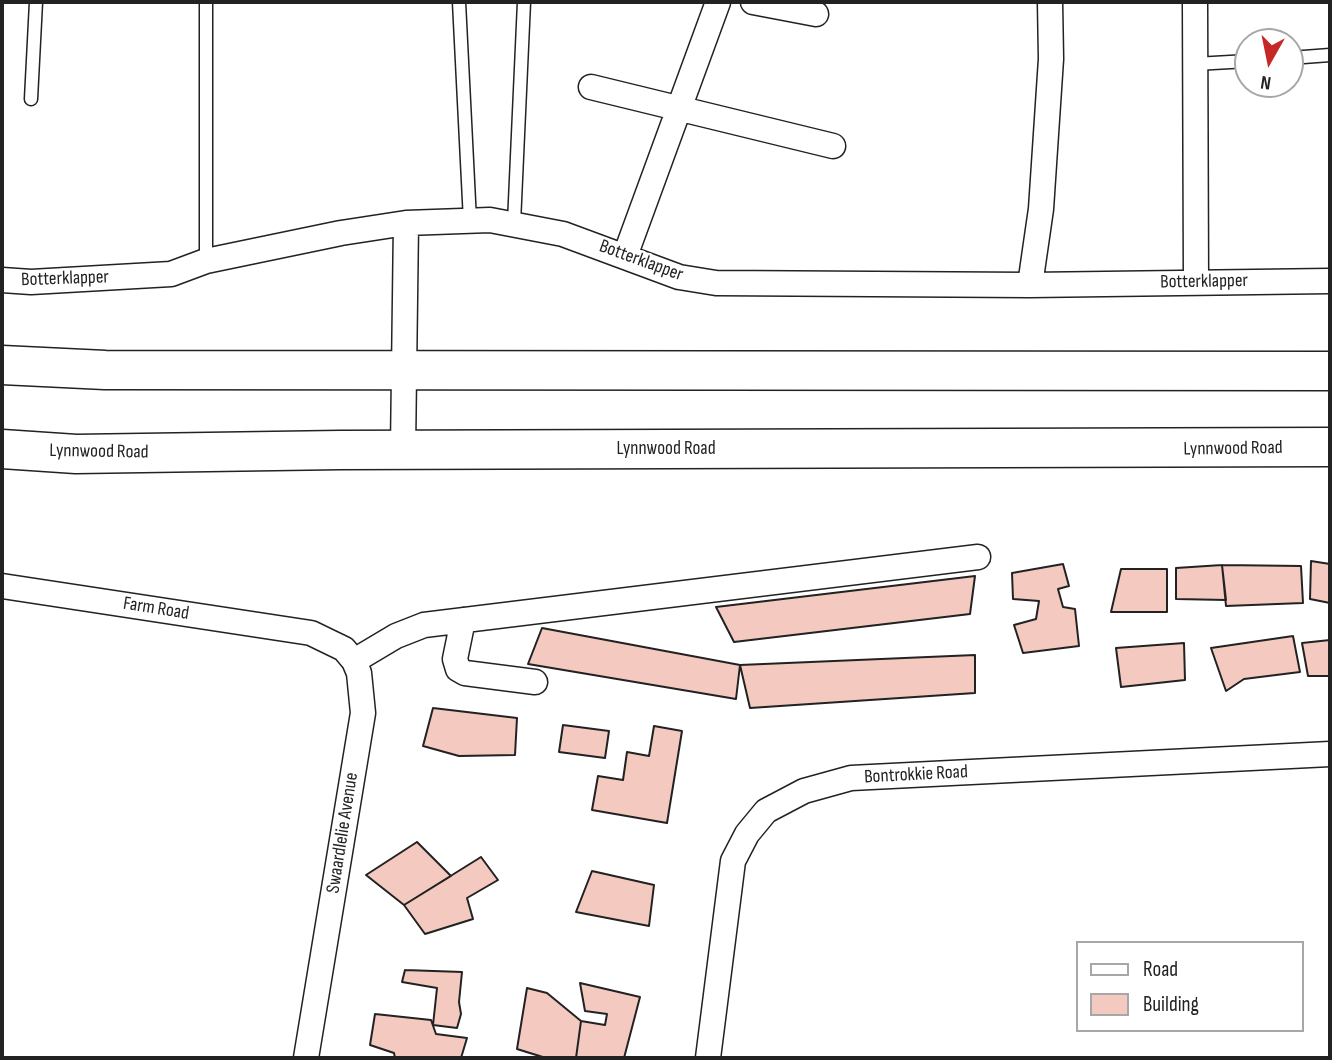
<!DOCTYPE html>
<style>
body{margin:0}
#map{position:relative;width:1332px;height:1060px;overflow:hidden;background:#fff;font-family:"Sofia Sans Condensed",sans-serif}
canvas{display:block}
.frame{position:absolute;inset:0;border:4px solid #222;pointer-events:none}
.legend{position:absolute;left:1076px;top:941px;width:228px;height:91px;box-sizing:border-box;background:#fff;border:2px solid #a7a7a7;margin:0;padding:9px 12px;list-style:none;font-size:21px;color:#222}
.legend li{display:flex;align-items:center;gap:14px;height:35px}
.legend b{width:35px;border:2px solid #a7a7a7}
.north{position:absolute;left:1234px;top:28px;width:70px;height:70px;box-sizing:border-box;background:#fff;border:2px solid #a7a7a7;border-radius:50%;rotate:189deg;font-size:19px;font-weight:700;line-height:28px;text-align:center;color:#222}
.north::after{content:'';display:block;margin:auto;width:24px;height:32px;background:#c62828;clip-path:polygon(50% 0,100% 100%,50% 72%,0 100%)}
</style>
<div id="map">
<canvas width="1332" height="1060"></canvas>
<div class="frame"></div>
<ul class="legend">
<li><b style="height:9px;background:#fff"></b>Road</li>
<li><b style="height:19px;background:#f3c9c0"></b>Building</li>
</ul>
<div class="north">N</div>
</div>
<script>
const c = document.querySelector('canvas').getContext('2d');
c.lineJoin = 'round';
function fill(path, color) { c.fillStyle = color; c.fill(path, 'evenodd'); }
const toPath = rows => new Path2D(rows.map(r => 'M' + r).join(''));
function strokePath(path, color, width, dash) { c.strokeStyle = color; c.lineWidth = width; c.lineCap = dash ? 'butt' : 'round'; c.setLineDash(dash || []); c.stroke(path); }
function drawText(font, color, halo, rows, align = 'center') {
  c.font = font + ' "Sofia Sans Condensed",sans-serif'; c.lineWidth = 5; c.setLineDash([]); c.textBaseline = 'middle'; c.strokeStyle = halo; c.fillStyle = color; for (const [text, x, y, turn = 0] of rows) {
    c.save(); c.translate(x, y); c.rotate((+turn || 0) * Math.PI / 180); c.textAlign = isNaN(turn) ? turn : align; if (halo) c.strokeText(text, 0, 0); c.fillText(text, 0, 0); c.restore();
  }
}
const building = toPath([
 [1311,561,1330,564,1330,603,1310,599,1311,561],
 [1063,564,1069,586,1058,589,1063,607,1075,609,1079,646,1023,653,1014,625,1036,619,1039,601,1013,599,1012,573,1063,564],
 [1222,565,1301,566,1303,603,1226,606,1222,565],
 [1222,565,1226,600,1176,599,1176,568,1222,565],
 [1121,569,1167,569,1167,612,1111,612,1121,569],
 [975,576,970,614,734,642,716,607,975,576],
 [542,628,740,665,736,699,528,664,542,628],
 [1293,636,1300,672,1244,679,1226,691,1211,648,1293,636],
 [1330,640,1330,676,1308,676,1302,643,1330,640],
 [1184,643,1185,680,1121,687,1116,648,1184,643],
 [975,655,975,693,750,708,740,665,975,655],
 [433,708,517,718,515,755,459,756,423,746,433,708],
 [563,725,609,731,605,758,559,752,563,725],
 [654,726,682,731,667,823,592,810,598,776,623,780,627,752,649,756,654,726],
 [417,842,451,876,404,905,366,875,417,842],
 [481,857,498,880,467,898,473,919,425,934,404,905,481,857],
 [592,871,654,885,649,926,576,912,592,871],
 [405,970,462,972,459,1002,461,1014,457,1028,433,1025,437,988,402,982,405,970],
 [580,983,640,997,624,1058,576,1058,581,1021,605,1025,607,1014,585,1011,580,983],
 [527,988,547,993,581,1021,576,1058,546,1058,517,1049,527,988],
 [375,1014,431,1020,436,1034,467,1038,461,1058,395,1058,394,1053,370,1045,375,1014]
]);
fill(building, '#f3c9c0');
strokePath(building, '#222', 2);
const lane = toPath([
 [206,2,206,261],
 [459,2,470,221],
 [1290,58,1330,55],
 [1195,64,1248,61],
 [31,99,36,2],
 [514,223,524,2]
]);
const street = toPath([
 [753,2,816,14],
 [1195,2,1196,282],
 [591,87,833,146],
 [625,256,718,2],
 [2,280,31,282,171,274,206,261,341,233,406,223,490,220,563,234,679,277,716,283,1030,285,1330,281],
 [1030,285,1041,209,1051,59,1050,2],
 [403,449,406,223],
 [2,586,311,633,344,649,354,661,359,673,363,713,306,1058],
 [463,620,455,659,458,669,465,673,535,682],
 [354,661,396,636,424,625,978,557],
 [708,1058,733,861,747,834,766,811,804,791,851,778,1330,754]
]);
const primary = toPath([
 [2,365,105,370,1330,371],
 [2,449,76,454,340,450,1330,447]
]);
strokePath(lane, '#222', 15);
strokePath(street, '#222', 27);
strokePath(primary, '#222', 41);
strokePath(lane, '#fff', 12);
strokePath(street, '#fff', 24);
strokePath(primary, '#fff', 38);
drawText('19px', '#222', '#fff', [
 ["Botterklapper",641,261,20],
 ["Botterklapper",65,279,-2],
 ["Botterklapper",1204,282,-1],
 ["Lynnwood Road",666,449],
 ["Lynnwood Road",1233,449,-1],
 ["Lynnwood Road",99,452,1],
 ["Farm Road",156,609,9],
 ["Bontrokkie Road",916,775,-3],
 ["Swaardlelie Avenue",343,833,-81]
]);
</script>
